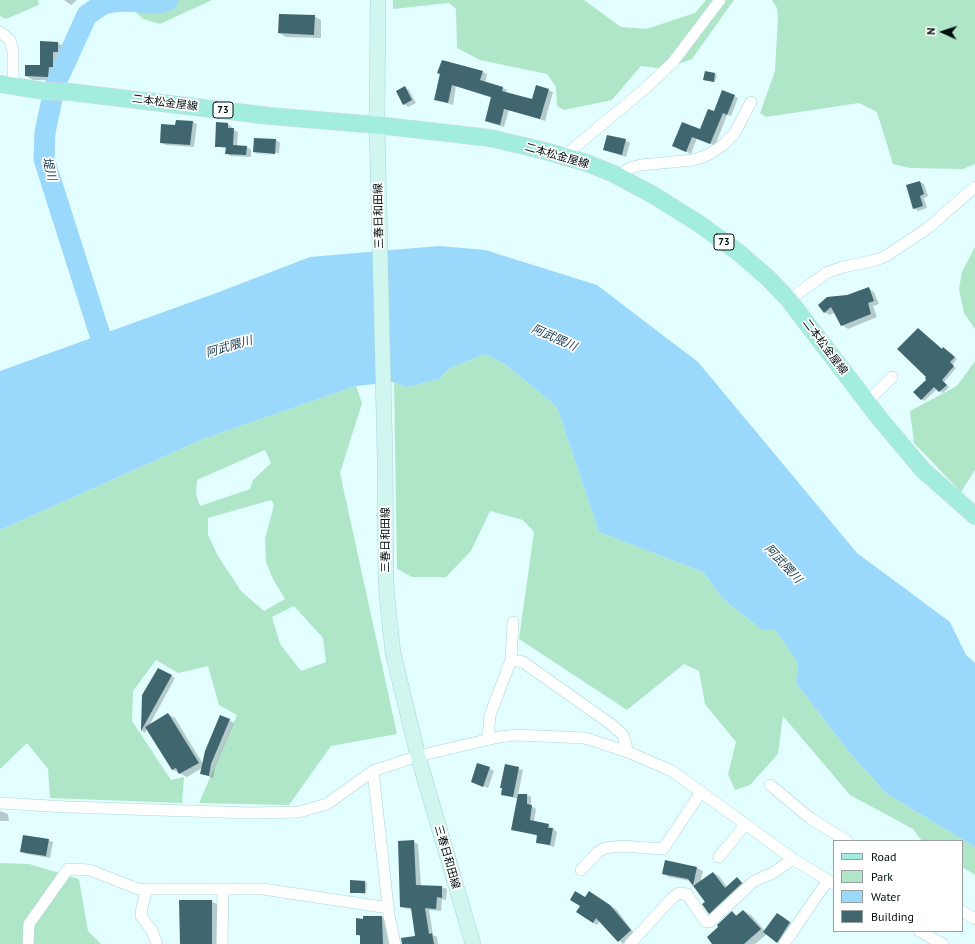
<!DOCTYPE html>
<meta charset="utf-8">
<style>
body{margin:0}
#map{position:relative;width:975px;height:944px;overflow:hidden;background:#e3fefe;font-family:"PT Sans",sans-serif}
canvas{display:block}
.legend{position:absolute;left:833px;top:840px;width:130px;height:92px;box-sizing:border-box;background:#fff;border:1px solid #999f9f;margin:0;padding:5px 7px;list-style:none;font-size:12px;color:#010e0f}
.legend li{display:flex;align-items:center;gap:8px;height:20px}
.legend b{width:20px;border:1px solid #999f9f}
.north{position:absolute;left:923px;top:12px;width:40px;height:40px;-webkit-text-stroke:3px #fff;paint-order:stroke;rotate:273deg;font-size:11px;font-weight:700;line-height:16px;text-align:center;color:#010e0f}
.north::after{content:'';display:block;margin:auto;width:14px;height:18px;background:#010e0f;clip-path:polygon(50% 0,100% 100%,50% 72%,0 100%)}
</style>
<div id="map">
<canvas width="975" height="944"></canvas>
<ul class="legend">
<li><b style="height:5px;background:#a3eddf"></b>Road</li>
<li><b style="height:11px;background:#afe6c7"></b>Park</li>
<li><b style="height:11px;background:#9ad8fc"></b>Water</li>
<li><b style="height:11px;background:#406670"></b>Building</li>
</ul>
<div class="north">N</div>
</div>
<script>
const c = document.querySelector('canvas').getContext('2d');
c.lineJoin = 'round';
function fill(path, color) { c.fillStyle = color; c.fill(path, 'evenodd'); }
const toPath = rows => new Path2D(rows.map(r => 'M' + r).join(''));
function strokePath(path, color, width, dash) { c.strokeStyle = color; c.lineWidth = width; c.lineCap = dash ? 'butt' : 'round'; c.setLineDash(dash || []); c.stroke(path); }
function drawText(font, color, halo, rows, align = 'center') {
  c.font = font + ' "PT Sans","Noto Sans JP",sans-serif'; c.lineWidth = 3.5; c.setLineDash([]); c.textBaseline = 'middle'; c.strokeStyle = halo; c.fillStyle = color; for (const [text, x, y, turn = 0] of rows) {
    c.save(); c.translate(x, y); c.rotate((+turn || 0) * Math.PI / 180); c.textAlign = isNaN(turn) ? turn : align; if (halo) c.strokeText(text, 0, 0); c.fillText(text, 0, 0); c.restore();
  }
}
fill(toPath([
 [0,0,38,0,39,5,6,19,0,16],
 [123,0,212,0,160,24,143,19],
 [393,0,584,0,621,27,646,29,695,13,706,0,734,0,692,59,665,69,641,66,612,100,564,110,557,106,556,87,547,74,480,60,457,48,456,9,449,3,393,9],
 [772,0,975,0,975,164,963,169,910,168,893,164,877,112,859,103,766,117,760,113,775,71,778,17,777,8],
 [975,247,975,329,964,313,959,289,962,272],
 [485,354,505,364,557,407,599,532,703,572,723,599,761,629,775,629,798,663,796,683,849,752,887,794,975,847,975,875,962,867,962,841,922,841,913,829,850,795,783,716,778,754,750,785,735,790,728,774,736,742,705,704,699,671,684,664,627,710,519,639,534,532,523,520,490,511,471,551,446,577,412,577,397,569,394,382,407,387,439,379,450,368],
 [975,361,975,470,961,492,914,443,910,411,957,386],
 [356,386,362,403,340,473,397,734,331,746,289,805,199,803,237,715,219,705,208,666,178,673,156,660,133,691,132,721,171,780,184,777,182,803,50,798,48,769,27,743,0,769,0,530,203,439],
 [265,450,271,463,253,480,250,489,200,506,196,494,197,480],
 [271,500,274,505,265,539,266,562,273,579,285,599,264,611,241,591,218,556,208,535,208,518],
 [294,606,323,638,326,662,301,671,280,644,272,617],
 [0,863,29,864,79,879,88,931,101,944,0,944]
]), '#afe6c7');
fill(toPath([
 [439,246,485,250,597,285,698,362,857,553,950,622,966,655,975,663,975,847,887,794,849,752,796,683,798,663,775,629,761,629,723,599,703,572,599,532,557,407,505,364,485,354,450,368,439,379,407,387,394,382,356,386,203,439,0,530,0,371,219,292,310,257]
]), '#9ad8fc');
fill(toPath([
 [64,0,77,0,71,5],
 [314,16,321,20,321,38,286,37,279,33],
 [58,43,65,47,64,55,60,55,60,70,55,70,55,80,33,80,26,76,41,66],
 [442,61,483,72,487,74,485,83,503,88,507,90,506,93,533,100,548,90,553,92,545,121,509,110,504,127,490,123,486,121,492,98,456,86,453,105,435,99],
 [715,74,717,75,715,82,704,80],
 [405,88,409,90,416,103,408,107,404,104],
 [734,96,738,98,731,116,727,115,715,146,697,138,691,154,673,146,701,130,714,113],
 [177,121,193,122,197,124,194,147,166,145,161,143,176,126],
 [228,124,232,127,232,129,238,132,237,146,247,147,251,150,251,157,231,156,227,154,227,149,216,146],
 [276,140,280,143,279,153,257,151,257,153,279,155,258,154,254,152],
 [625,140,630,143,626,157,604,150],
 [920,182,924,184,928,196,924,198,927,208,918,211,914,208],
 [868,288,874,292,879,304,873,306,877,317,848,329,842,325,835,312,830,315,824,312,827,298,847,296],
 [942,350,946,350,957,359,952,365,956,368,944,382,949,387,943,393,937,389,924,401,921,399,928,380],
 [158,669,175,678,149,726,168,714,175,718,203,764,229,720,234,723,215,767,213,778,201,773,202,768,187,777,173,770,147,729,145,733,142,731,143,696],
 [505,765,523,770,518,795,527,795,531,797,531,806,536,809,534,822,548,825,557,832,554,847,537,842,538,836,512,829,518,799,502,794],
 [489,768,494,771,488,788,472,782],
 [0,811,8,814,9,821,0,821],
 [48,840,53,842,50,858,26,854,21,851],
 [414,842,418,844,421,886,442,887,447,889,446,900,442,899,441,911,429,910,433,935,437,937,438,944,403,944,416,936,412,910,401,907],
 [666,861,697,868,703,871,700,883,713,873,719,876,727,887,737,878,747,886,715,916,709,913,706,902,691,881,669,877,663,874],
 [365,882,367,883,366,894,351,892],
 [589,892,616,909,634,933,623,944,600,921,597,925,577,912],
 [211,901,221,906,221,944,181,944],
 [744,911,751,915,765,931,782,916,794,925,781,944,767,934,755,944,714,944,732,912,738,916],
 [382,917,389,921,389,944,361,944,361,937,357,935,364,920]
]), '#0003');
strokePath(toPath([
 [108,360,44,159,45,132,55,85,87,15,103,4,121,1,159,3,168,0]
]), '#9ad8fc', 21);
fill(toPath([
 [279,14,315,15,314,35,278,33],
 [40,41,58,42,58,52,53,52,53,67,49,67,48,77,25,76,25,65,40,65],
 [442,60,483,71,480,80,503,87,502,91,532,99,536,85,549,89,540,119,504,109,500,125,485,121,491,97,452,85,448,103,434,100,440,74,437,73],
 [705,71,715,73,714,82,703,80],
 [405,86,412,100,403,105,396,91],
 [722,90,735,95,727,115,723,113,710,144,692,137,686,152,672,146,682,122,700,129,708,109,714,111],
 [176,120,193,121,190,145,160,143,161,124,175,125],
 [216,122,228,123,228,128,234,128,233,145,247,146,246,155,225,154,226,147,215,147],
 [607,135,626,139,622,155,603,150],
 [254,138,276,139,275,154,253,152],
 [920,181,924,194,920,196,923,206,913,209,906,185],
 [869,287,874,301,868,303,871,314,841,326,831,307,824,313,818,305,827,297,847,295],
 [918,328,942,349,943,347,955,357,950,362,954,366,942,380,947,385,939,392,934,387,921,400,913,392,926,380,925,378,926,377,897,349],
 [158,668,172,675,141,731,142,695],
 [168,713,199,763,179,774,176,768,172,770,145,727],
 [220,715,230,719,211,764,209,776,200,774,205,751],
 [477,763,490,767,483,787,471,782],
 [505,764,519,767,513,797,501,795,502,788,500,788],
 [518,794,527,794,527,804,532,805,530,820,549,824,548,828,553,828,550,845,536,843,537,835,511,830],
 [23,835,49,839,46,856,20,852],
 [414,840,416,885,442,886,442,898,437,897,436,909,425,908,429,934,432,933,434,944,402,944,401,938,415,936,411,908,400,907,398,841],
 [665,860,697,867,693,886,713,872,725,888,737,877,742,883,709,914,702,904,705,902,688,879,662,874],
 [350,880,365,881,365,893,350,893],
 [575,891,585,897,589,891,610,905,631,930,618,942,596,918,593,923,576,912,580,906,570,900],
 [179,900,212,900,212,944,180,944],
 [743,910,761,929,744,944,712,944,707,937,718,927,717,925,732,911,736,916],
 [777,913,790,922,777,943,763,932],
 [363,916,382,916,383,944,360,944,360,935,356,935,356,918,363,919]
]), '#406670');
const street = toPath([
 [0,32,10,40,13,51,13,86],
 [564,156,647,87,673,62,720,0],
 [618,176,630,168,641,165,693,160,708,155,723,145,734,134,751,102],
 [789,300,826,273,843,267,876,260,886,256,928,228,975,187],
 [867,402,892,377],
 [511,660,523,662,612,725,623,735,628,752],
 [488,739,490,715,511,660,513,622],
 [373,771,389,915,395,944],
 [770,785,810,818,847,841],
 [0,803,67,807,251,813,299,812,327,804,373,771,418,756,499,737,517,735,585,738,628,752,672,771,793,859,834,884],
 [719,857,745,825],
 [581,870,598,852,605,848,622,846,663,849,701,792],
 [147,889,142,907,141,916,152,931,157,944],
 [962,911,975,919],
 [919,931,943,944],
 [28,944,29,924,68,869,90,870,138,889,263,889,389,908],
 [222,944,223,890],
 [630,944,673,897,679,893,687,894,705,921,710,922,754,881,773,873,793,859],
 [784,944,828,880]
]);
const secondary = toPath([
 [378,0,377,125,385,458,386,583,388,607,393,653,418,756,473,944]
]);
const primary = toPath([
 [0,84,44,91,70,92,270,116,377,125,490,138,545,151,587,163,614,174,655,196,698,223,738,252,768,278,789,300,880,419,923,470,975,516]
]);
strokePath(street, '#a8d5d6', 12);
strokePath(secondary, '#a8d5d6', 16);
strokePath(primary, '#dbdddd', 18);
strokePath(street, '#fff', 11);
strokePath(secondary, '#d1f6ef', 15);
strokePath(primary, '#a3eddf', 17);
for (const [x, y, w] of [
 [223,110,20],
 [724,242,20]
]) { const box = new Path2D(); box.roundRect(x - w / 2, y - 8, w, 16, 3); c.fillStyle = '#fff'; c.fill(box); strokePath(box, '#010e0f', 1); }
drawText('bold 10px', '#010e0f', null, [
 ["73",223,110],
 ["73",724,242]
]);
drawText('11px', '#010e0f', '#fff', [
 ["二本松金屋線",165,103,7],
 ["二本松金屋線",557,156,16],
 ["三春日和田線",379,216,-91],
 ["二本松金屋線",825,347,53],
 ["三春日和田線",386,540,-90],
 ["三春日和田線",447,857,74]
]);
drawText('italic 12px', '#173a4d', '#fff', [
 ["堤川",49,169,76],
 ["阿武隈川",554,338,24],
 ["阿武隈川",229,347,-16],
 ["阿武隈川",783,564,47]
]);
</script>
